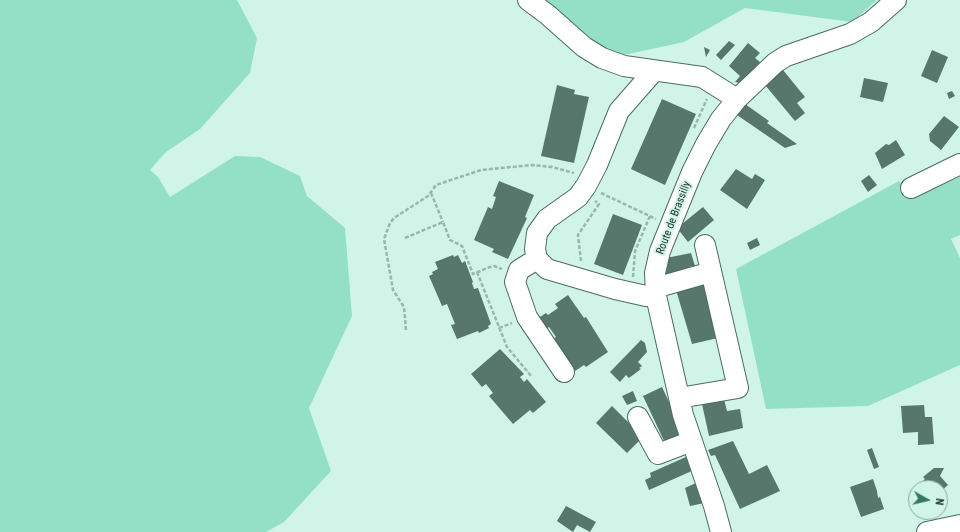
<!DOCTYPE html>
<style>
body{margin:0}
#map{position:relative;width:960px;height:532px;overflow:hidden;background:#d0f4e7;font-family:"Roboto Condensed",sans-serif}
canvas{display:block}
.north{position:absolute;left:908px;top:480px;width:40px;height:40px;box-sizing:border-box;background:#d0f4e7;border:1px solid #8ca89e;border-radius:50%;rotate:98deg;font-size:11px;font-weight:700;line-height:16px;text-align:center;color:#273530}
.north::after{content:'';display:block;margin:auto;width:14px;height:18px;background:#377663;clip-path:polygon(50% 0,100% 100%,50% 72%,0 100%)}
</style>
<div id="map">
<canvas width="960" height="532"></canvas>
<div class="north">N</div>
</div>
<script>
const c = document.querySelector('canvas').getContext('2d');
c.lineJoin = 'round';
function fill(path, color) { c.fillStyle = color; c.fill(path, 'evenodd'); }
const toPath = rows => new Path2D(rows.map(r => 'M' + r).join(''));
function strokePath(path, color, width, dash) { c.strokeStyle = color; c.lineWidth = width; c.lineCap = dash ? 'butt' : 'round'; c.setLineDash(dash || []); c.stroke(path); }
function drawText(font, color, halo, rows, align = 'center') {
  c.font = font + ' "Roboto Condensed",sans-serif'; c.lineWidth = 4; c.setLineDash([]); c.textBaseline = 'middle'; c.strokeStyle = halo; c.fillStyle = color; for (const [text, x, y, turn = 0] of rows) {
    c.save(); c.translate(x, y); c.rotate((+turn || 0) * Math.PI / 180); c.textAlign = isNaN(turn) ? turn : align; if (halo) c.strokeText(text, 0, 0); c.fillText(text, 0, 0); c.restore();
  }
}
fill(toPath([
 [0,0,237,0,257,38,250,73,200,129,166,152,150,170,158,177,170,197,235,156,260,157,300,176,307,196,345,228,352,316,309,408,331,471,284,522,266,532,0,532],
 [545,0,877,0,852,22,745,8,684,42,619,56,606,51],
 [960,170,960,235,951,239,960,258,960,365,868,406,766,409,736,269,899,181,912,194]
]), '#94e0c7');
fill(toPath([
 [729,41,735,45,721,60,716,55],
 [748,43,760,53,755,58,760,62,741,83,735,82,740,76,729,66],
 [704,47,710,50,706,57],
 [932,50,948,57,937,83,921,76],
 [783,70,805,97,797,103,805,113,795,121,765,85],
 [864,78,888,83,883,102,860,97],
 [557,85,575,90,574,94,589,97,574,163,541,156],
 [952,91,955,96,949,99,947,93],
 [662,99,696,114,665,185,631,169],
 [745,104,769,121,767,123,797,144,785,148,737,115],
 [944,116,959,127,941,150,930,141,929,134],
 [896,140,905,155,882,169,875,153,886,144,889,145],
 [736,169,752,179,755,174,765,180,747,209,720,190],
 [869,175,877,185,868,192,861,181],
 [499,181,534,195,525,217,527,218,508,259,492,252,494,249,474,240,488,207,492,209,496,197,493,196],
 [703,207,714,220,688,242,677,228],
 [613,214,642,225,623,275,594,264],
 [757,238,760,245,750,250,747,243],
 [691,253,695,266,689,267,691,274,667,279,664,268,666,258],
 [453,255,454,257,458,255,462,263,465,261,473,282,472,283,474,289,478,288,491,324,488,326,489,328,479,333,478,331,457,339,451,325,455,324,447,304,442,306,429,276,433,274,432,272,438,269,435,262],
 [708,280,718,338,692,344,676,290],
 [568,295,584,318,586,317,608,352,586,367,584,365,575,371,553,339,556,337,549,327,545,330,537,319,546,313,548,315,558,308,555,304],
 [641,340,645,343,647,352,638,362,642,366,639,368,641,369,629,378,626,375,620,382,610,372],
 [500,349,524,374,520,377,524,382,527,379,546,402,533,413,530,410,513,424,489,396,493,393,486,384,482,387,471,374],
 [662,387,684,434,665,443,643,396],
 [633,391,637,401,627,405,622,396],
 [724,399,727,411,740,409,743,428,709,436,702,404],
 [924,405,925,417,932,417,934,444,918,445,918,432,903,433,901,406],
 [612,406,643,437,627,453,596,423],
 [733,441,749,474,767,465,780,491,740,509,715,455,711,456,708,450],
 [872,448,879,467,874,469,867,450],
 [688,456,694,470,649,490,645,480,651,477,650,473],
 [934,468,944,468,940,476,948,485,940,492,940,488,916,488,916,498,911,492,925,479,923,477],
 [873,479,877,491,878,498,880,497,884,509,861,517,850,487],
 [696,483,709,502,690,506,685,488],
 [566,506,596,522,590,532,577,525,573,532,557,521]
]), '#57776c');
const minor = toPath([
 [528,0,548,15,584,47,602,58,624,66,702,77,737,99],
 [654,71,619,111,597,165,586,186,578,197,547,219,537,233,535,249,537,259,547,269,615,289,646,296,656,296],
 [911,188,960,164],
 [537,259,519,270,515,282,527,317,564,372],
 [655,288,711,272],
 [679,398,738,388,705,245],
 [638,417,658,454,692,441],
 [721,532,714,506,683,415,656,296,655,273,660,251,692,172,706,144,721,119,737,99,775,63,786,56,850,34,871,22,896,0],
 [927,532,960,525]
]);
strokePath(minor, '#4c6c61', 22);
strokePath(toPath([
 [694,128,707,99],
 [431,193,443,222],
 [601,193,656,219],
 [405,238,443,222,450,240,462,246,473,274,490,267,494,266,502,269],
 [581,261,578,235,599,204,595,201],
 [477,272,507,347,532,377],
 [633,277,635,251,650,216],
 [499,328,512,323],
 [406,330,404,307,393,290,384,239,390,223,394,218,428,196,436,185,481,170,532,165,552,167,574,173]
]), '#9ab7ac', 2.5, [4, 2]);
strokePath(minor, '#fff', 20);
drawText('11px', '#273530', '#d0f4e7', [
 ["Route de Brassilly",674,218,-69]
]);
</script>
